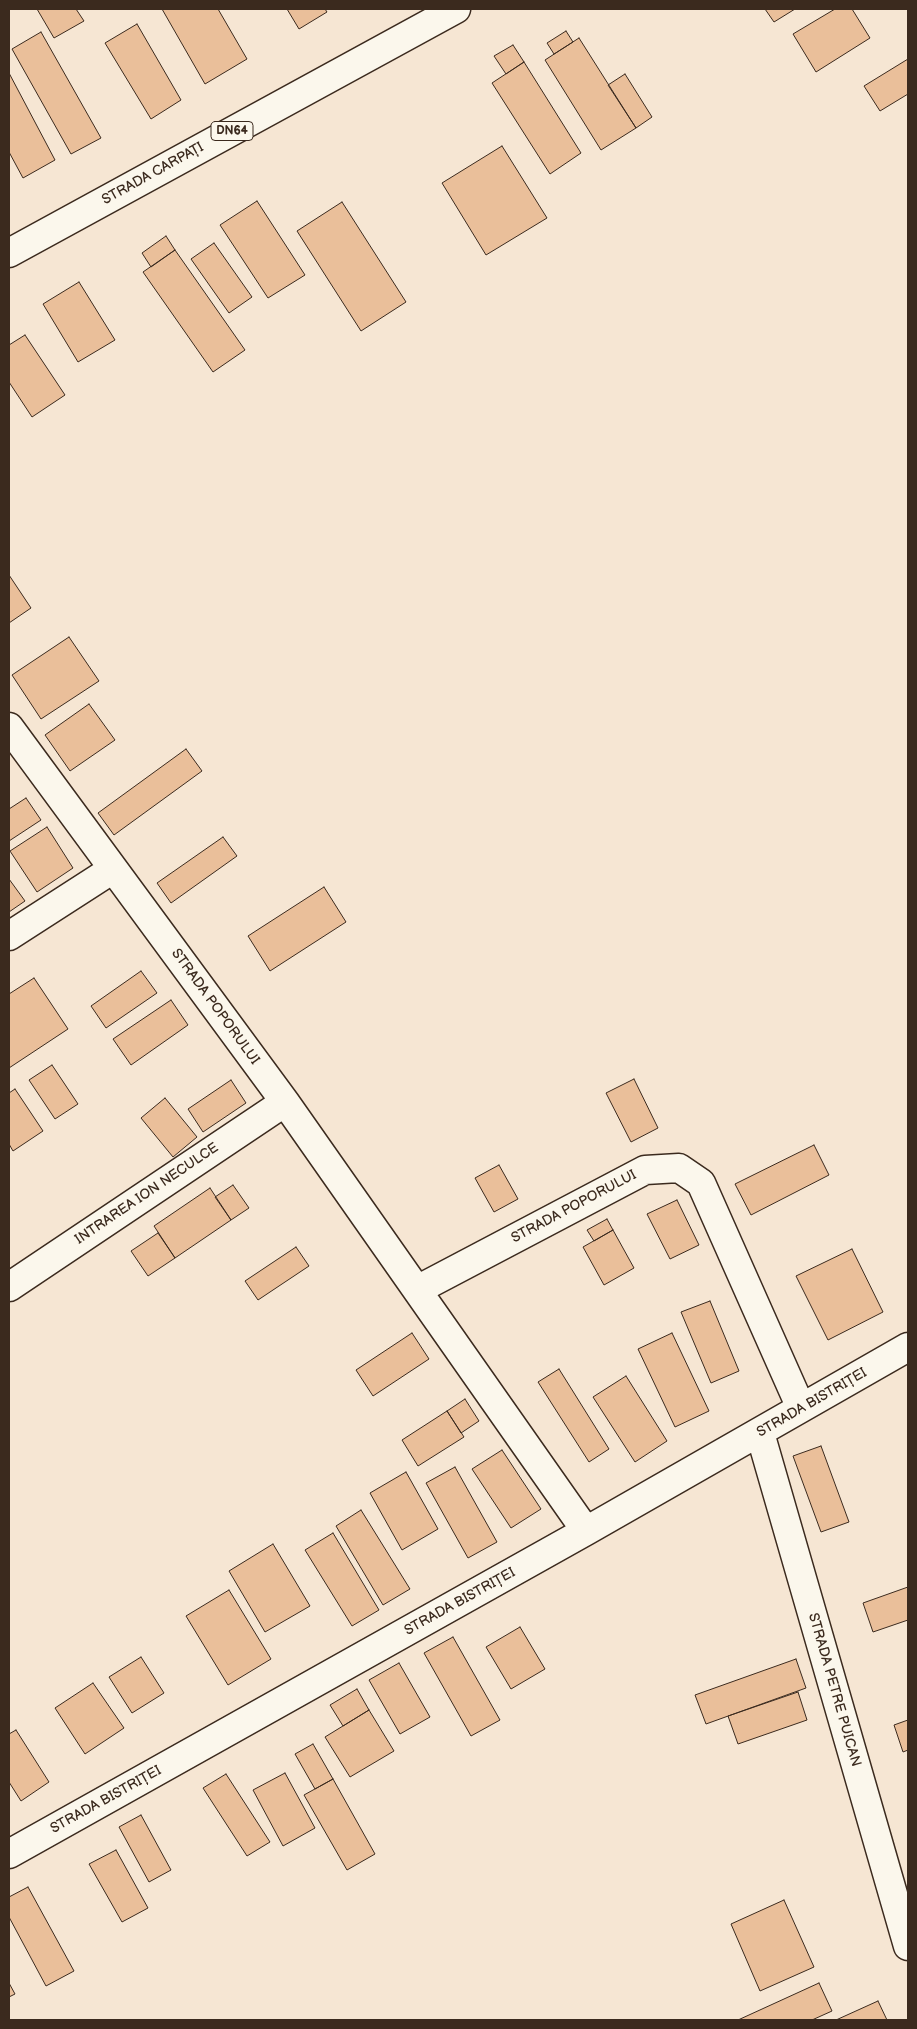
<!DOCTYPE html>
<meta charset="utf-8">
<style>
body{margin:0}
#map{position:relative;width:917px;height:2029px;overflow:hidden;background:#f6e6d3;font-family:"Balsamiq Sans",sans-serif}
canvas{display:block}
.frame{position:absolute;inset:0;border:10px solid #3b2a1e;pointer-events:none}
</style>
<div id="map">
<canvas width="917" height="2029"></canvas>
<div class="frame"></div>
</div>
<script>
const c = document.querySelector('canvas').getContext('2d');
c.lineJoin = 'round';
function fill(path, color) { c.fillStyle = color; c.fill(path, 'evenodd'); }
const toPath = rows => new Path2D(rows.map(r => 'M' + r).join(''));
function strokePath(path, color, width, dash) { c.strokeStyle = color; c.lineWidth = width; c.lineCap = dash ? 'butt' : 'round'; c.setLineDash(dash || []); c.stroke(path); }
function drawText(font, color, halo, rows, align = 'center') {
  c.font = font + ' "Balsamiq Sans",sans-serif'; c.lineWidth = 4.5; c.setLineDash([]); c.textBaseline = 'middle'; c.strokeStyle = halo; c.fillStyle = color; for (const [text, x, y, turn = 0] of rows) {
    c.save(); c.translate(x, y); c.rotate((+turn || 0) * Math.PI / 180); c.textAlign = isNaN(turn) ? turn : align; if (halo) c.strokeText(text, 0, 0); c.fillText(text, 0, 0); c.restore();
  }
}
const building = toPath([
 [37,9,76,9,84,21,54,38,37,9],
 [162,9,218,9,247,59,205,84,162,9],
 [287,9,325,9,327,12,299,29,287,9],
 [765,9,795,9,774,22,765,9],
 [835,9,852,9,870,38,816,72,793,34,835,9],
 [137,24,181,100,151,119,105,43,137,24],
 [566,31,573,42,554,54,547,43,566,31],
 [41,32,101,138,71,154,12,49,41,32],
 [579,38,636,128,601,150,545,60,579,38],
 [513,45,524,62,506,74,494,56,513,45],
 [908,59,908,94,880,111,864,86,908,59],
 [524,62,581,153,550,174,492,83,524,62],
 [9,73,55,160,23,178,9,152,9,73],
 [625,74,652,117,636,128,608,85,625,74],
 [502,146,547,218,486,255,442,183,502,146],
 [257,201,305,275,268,298,220,225,257,201],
 [342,202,406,302,361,331,297,231,342,202],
 [166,236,175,250,151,267,142,253,166,236],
 [214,243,252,297,229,313,191,259,214,243],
 [175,250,245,350,213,372,143,272,175,250],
 [79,282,115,340,78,362,43,304,79,282],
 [25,335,65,395,32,417,9,382,9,345,25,335],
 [9,575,31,608,9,623,9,575],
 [69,637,99,681,41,719,12,675,69,637],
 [89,704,115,740,70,771,45,735,89,704],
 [186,749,202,771,114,835,98,813,186,749],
 [26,798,41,820,9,841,9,809,26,798],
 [47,827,73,868,37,892,10,851,47,827],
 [223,837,237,856,171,903,157,883,223,837],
 [9,879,25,901,9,912,9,879],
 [324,887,346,922,270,971,248,936,324,887],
 [141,971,157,993,106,1028,91,1006,141,971],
 [34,978,68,1029,9,1068,9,994,34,978],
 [171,1000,188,1025,131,1065,113,1039,171,1000],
 [52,1065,78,1104,55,1119,29,1080,52,1065],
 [634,1079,658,1128,631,1142,606,1093,634,1079],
 [231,1080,246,1103,203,1132,188,1109,231,1080],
 [15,1089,43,1131,13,1151,9,1144,9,1093,15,1089],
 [165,1098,197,1137,173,1157,141,1118,165,1098],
 [814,1145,829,1175,751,1215,735,1184,814,1145],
 [499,1165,518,1199,494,1212,475,1178,499,1165],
 [233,1185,249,1208,231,1220,215,1197,233,1185],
 [210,1188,231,1220,175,1258,154,1226,210,1188],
 [677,1200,699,1245,670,1259,647,1214,677,1200],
 [607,1219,613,1230,594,1241,587,1230,607,1219],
 [613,1230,634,1268,604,1285,583,1247,613,1230],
 [158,1233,175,1258,148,1276,131,1251,158,1233],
 [296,1247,309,1266,258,1300,245,1281,296,1247],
 [852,1249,883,1312,828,1340,796,1276,852,1249],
 [710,1301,739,1371,711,1383,681,1312,710,1301],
 [412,1333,429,1359,373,1396,356,1370,412,1333],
 [672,1333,709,1411,675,1427,638,1349,672,1333],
 [559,1369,609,1449,589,1462,538,1382,559,1369],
 [626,1376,667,1441,635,1462,593,1397,626,1376],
 [465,1399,479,1421,461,1433,447,1411,465,1399],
 [447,1411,464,1437,418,1466,402,1440,447,1411],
 [821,1446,849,1522,821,1532,793,1456,821,1446],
 [502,1450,541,1509,511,1528,472,1469,502,1450],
 [455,1467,497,1542,468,1558,426,1483,455,1467],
 [406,1472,438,1529,402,1550,370,1493,406,1472],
 [361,1510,410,1589,383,1605,336,1526,361,1510],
 [333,1533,379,1610,352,1626,305,1550,333,1533],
 [273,1544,310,1606,265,1632,229,1571,273,1544],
 [908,1587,908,1620,873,1632,863,1603,908,1587],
 [229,1590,271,1659,228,1685,186,1616,229,1590],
 [520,1627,545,1669,511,1689,486,1647,520,1627],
 [453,1637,500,1720,471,1736,424,1653,453,1637],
 [141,1657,164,1693,132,1713,109,1677,141,1657],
 [796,1659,806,1688,706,1724,695,1695,796,1659],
 [399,1663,430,1717,400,1734,369,1680,399,1663],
 [93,1683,124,1728,85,1754,55,1708,93,1683],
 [357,1689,369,1710,343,1726,330,1705,357,1689],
 [798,1692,807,1720,738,1744,728,1716,798,1692],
 [369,1710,394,1751,350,1777,325,1737,369,1710],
 [908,1720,908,1750,903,1752,894,1725,908,1720],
 [16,1730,49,1782,21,1801,9,1782,9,1734,16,1730],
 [313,1744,333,1779,315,1789,295,1754,313,1744],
 [285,1773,315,1828,283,1846,253,1790,285,1773],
 [226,1774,270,1842,247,1856,203,1788,226,1774],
 [333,1779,375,1854,347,1870,304,1795,333,1779],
 [141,1815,171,1870,149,1882,119,1827,141,1815],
 [116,1850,148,1908,122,1922,89,1864,116,1850],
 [28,1887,74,1971,46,1986,9,1917,9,1897,28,1887],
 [784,1900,814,1967,760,1991,731,1924,784,1900],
 [9,1983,15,1994,9,1997,9,1983],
 [819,1983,832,2011,812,2020,738,2020,819,1983],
 [878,2001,887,2020,836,2020,878,2001]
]);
fill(building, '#eabf9a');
strokePath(building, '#3b2a1e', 1);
const street = toPath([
 [9,727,285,1102,586,1531],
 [9,936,113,869],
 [9,1287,285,1102],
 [417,1290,645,1170,679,1168,701,1183,801,1408],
 [760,1433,908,1946],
 [9,1854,586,1531,908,1347]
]);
const primary = toPath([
 [9,253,456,9]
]);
strokePath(street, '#3b2a1e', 31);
strokePath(primary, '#3b2a1e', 31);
strokePath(street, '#fbf7ec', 28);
strokePath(primary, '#fbf7ec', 28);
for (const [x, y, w] of [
 [232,131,42]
]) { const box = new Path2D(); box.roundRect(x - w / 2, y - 9.5, w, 19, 4); c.fillStyle = '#fbf7ec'; c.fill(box); strokePath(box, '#3b2a1e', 1); }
drawText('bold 12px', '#3b2a1e', null, [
 ["DN64",232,131]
]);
drawText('14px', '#3b2a1e', '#fbf7ec', [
 ["STRADA CARPAȚI",153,174,-29],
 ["STRADA POPORULUI",215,1007,54],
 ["INTRAREA ION NECULCE",147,1194,-34],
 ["STRADA POPORULUI",574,1207,-28],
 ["STRADA BISTRIȚEI",812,1403,-30],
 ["STRADA BISTRIȚEI",460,1602,-29],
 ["STRADA PETRE PUICAN",834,1690,74],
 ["STRADA BISTRIȚEI",106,1800,-29]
]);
</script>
